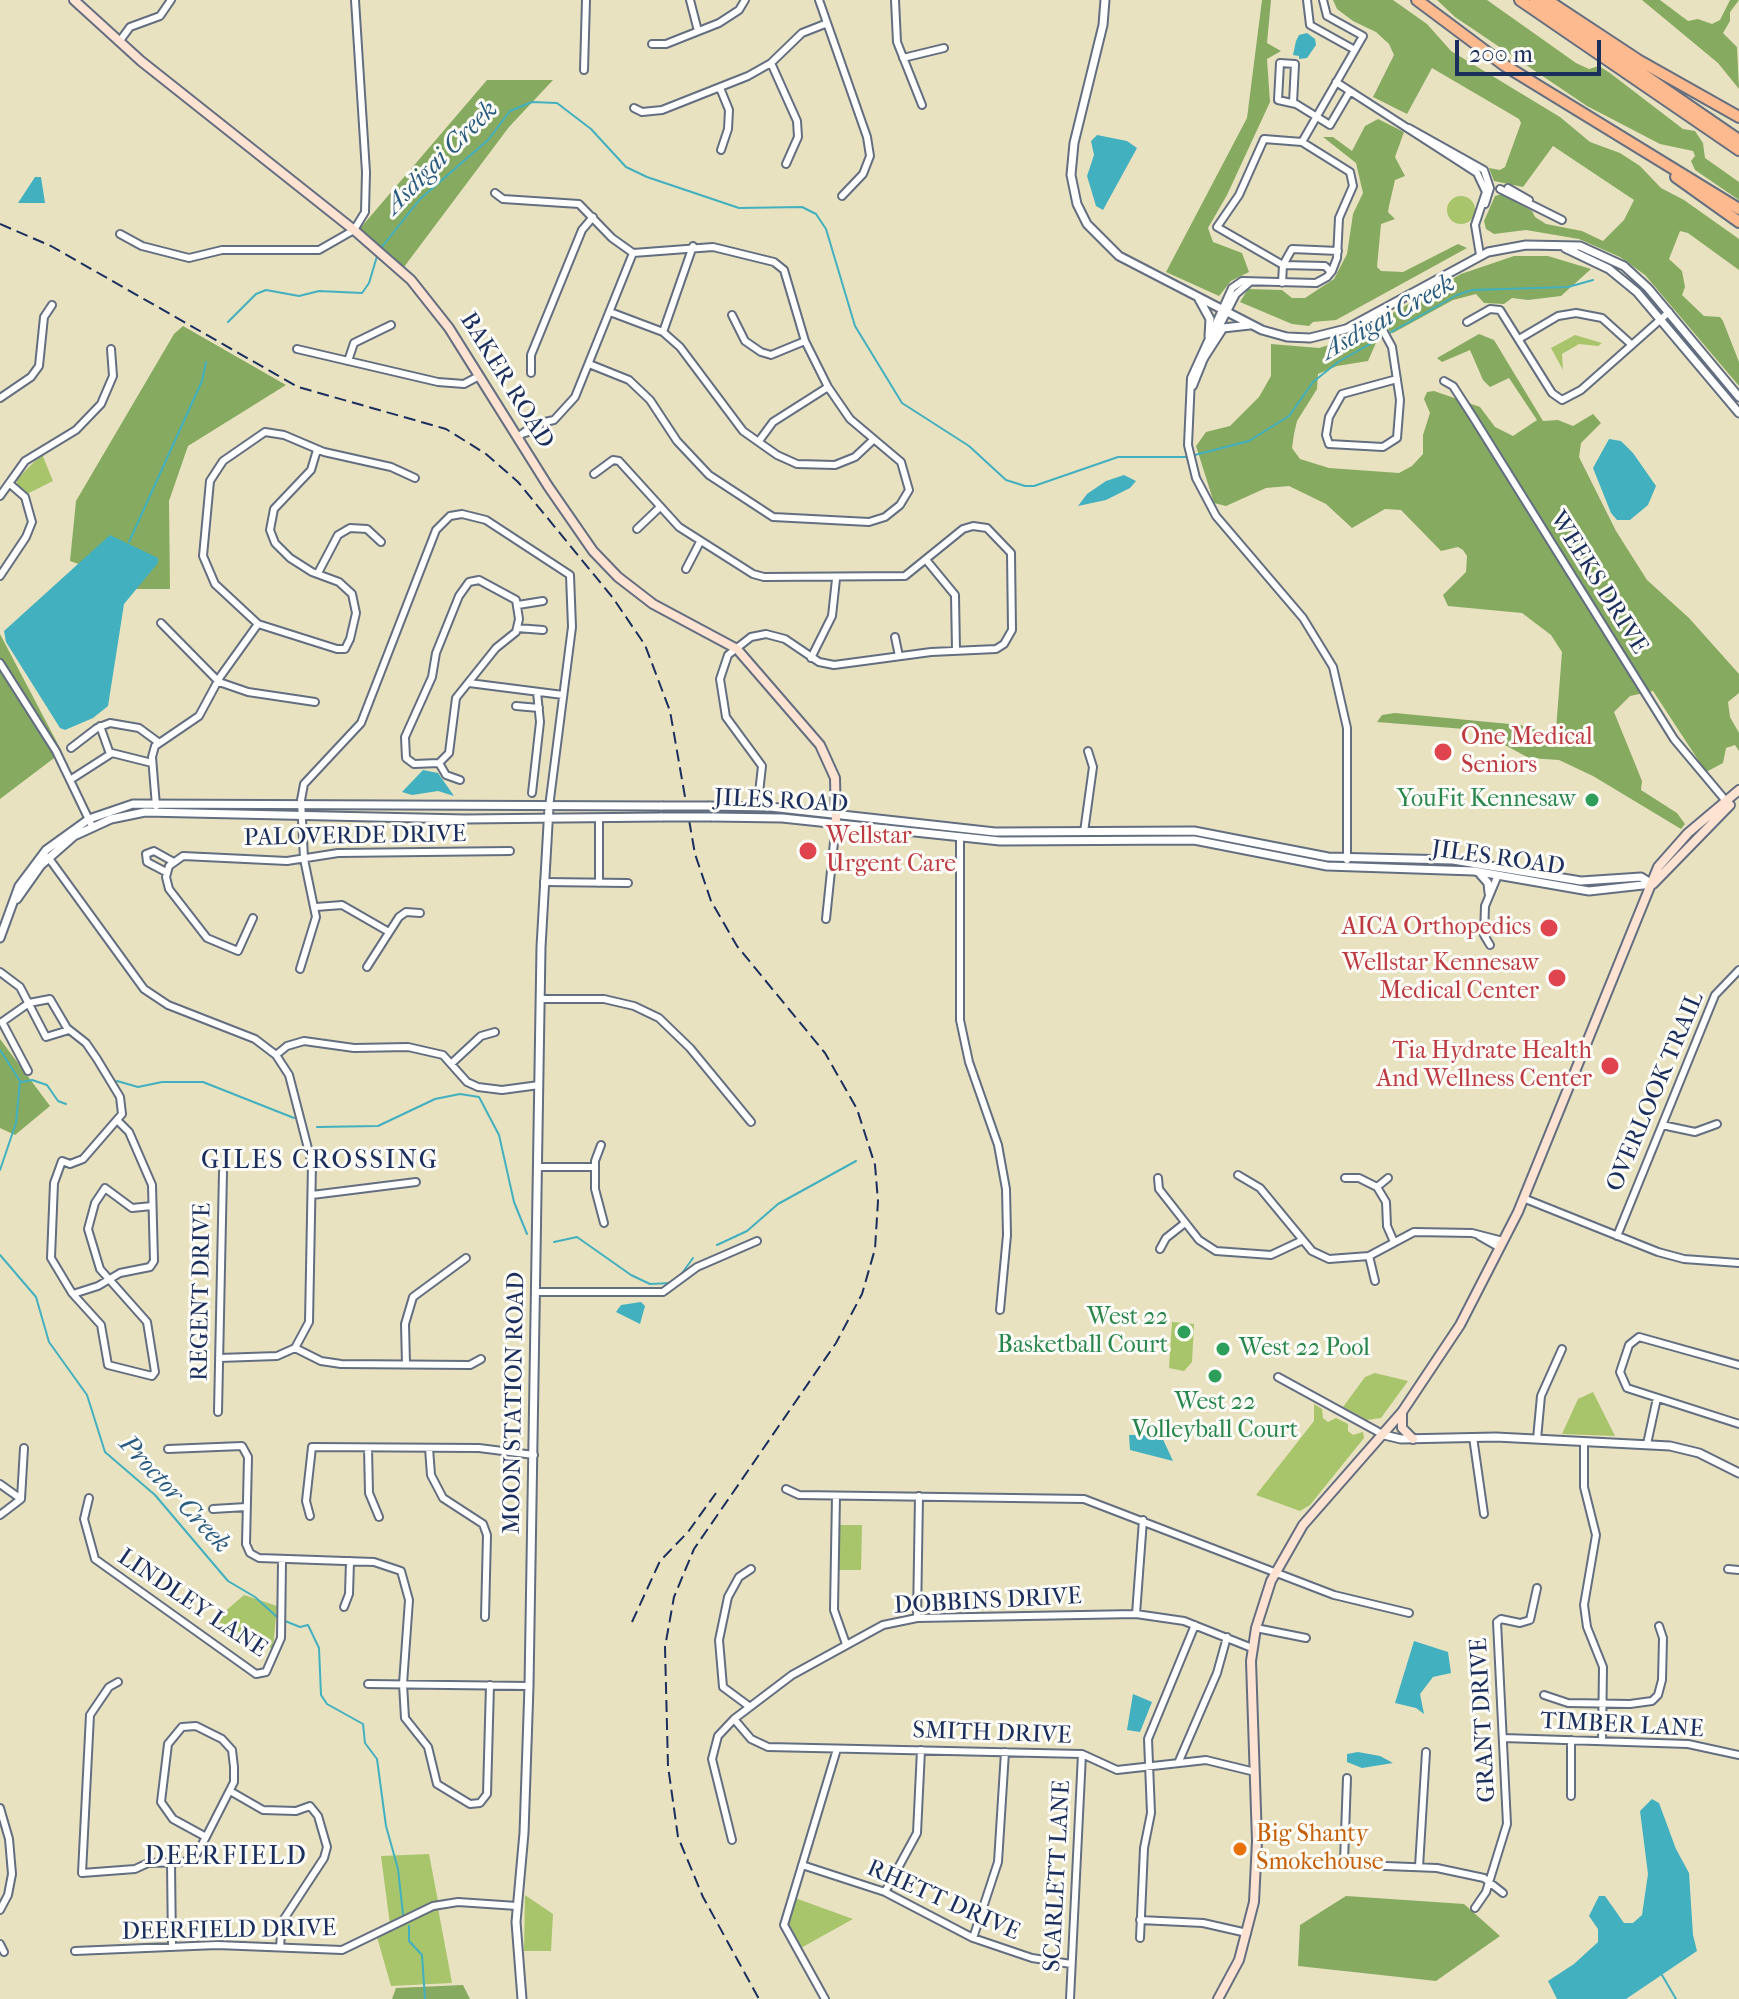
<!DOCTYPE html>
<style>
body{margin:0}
#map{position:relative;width:1739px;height:1999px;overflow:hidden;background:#e8e2c0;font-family:"IM FELL French Canon",serif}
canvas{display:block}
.scale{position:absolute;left:1455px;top:40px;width:146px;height:36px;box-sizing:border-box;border:4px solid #1b2f5e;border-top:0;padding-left:10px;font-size:24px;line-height:28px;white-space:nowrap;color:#1b2f5e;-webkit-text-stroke:6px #fdfcf7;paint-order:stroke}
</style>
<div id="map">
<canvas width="1739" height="1999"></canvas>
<div class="scale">200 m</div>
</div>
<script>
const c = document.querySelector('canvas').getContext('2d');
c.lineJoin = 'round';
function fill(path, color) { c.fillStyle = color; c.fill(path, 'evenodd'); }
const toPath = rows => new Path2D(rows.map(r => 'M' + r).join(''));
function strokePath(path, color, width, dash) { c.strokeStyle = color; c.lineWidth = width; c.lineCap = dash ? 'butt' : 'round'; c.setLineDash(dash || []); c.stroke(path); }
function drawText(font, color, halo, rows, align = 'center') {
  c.font = font + ' "IM FELL French Canon",serif'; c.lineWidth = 6; c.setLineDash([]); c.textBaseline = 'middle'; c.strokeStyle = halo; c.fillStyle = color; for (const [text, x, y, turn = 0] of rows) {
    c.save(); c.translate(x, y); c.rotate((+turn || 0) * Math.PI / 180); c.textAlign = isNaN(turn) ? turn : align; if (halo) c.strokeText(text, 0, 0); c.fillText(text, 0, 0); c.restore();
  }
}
fill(toPath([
 '1447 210a14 14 0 1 1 28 0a14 14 0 1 1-28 0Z',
 [1575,335,1602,343,1598,346,1579,344,1562,354,1563,370,1551,348],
 [42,454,53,481,27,494,17,485,17,479],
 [1172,1322,1194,1324,1192,1362,1184,1371,1169,1368],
 [1375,1373,1408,1381,1381,1418,1367,1420,1343,1407,1365,1377],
 [1593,1392,1615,1436,1562,1434,1578,1399],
 [1314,1404,1322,1409,1323,1418,1328,1422,1336,1418,1348,1424,1348,1431,1353,1435,1363,1432,1364,1438,1310,1505,1300,1511,1256,1495,1314,1421],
 [838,1525,862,1525,861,1570,838,1570],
 [244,1595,277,1606,273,1649,215,1620],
 [429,1854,438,1901,390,1925,381,1856],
 [525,1895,553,1914,551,1951,524,1951],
 [795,1898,853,1919,799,1949,788,1926],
 [438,1908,452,1983,391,1986,377,1937]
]), '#a8c56c');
fill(toPath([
 [1262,0,1271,0,1267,43,1281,51,1267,59,1270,102,1227,195,1208,228,1213,242,1242,253,1249,272,1231,281,1219,296,1166,272,1247,118],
 [1333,0,1393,0,1427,24,1451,51,1560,117,1590,142,1620,153,1640,166,1661,188,1684,200,1739,239,1739,270,1688,233,1680,231,1669,259,1682,271,1685,287,1682,295,1704,316,1720,317,1723,321,1739,362,1739,386,1645,275,1620,257,1579,239,1526,230,1494,234,1486,229,1484,221,1495,196,1502,194,1532,211,1535,217,1546,224,1582,231,1603,241,1624,220,1634,200,1553,146,1523,187,1494,181,1489,168,1500,170,1505,167,1521,123,1519,119,1432,68,1407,114,1373,97,1394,55,1389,44,1376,32,1353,21,1337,9],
 [1437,0,1487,0,1576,63,1589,69,1599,66,1610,73,1683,129,1695,131,1703,143,1705,158,1739,182,1739,200,1695,170,1691,161,1695,156,1693,151,1660,144,1587,106,1455,17],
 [1642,0,1660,0,1688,21,1698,19,1712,24,1720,20,1730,0,1739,0,1730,12,1730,21,1723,33,1737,47,1739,89,1718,63],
 [487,80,553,80,509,127,401,271,357,232],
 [1378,119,1404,132,1395,157,1405,176,1395,180,1389,206,1388,212,1395,219,1381,224,1377,267,1381,271,1403,272,1458,244,1467,248,1336,320,1313,322,1309,326,1292,324,1240,302,1248,289,1282,290,1292,298,1305,298,1334,279,1347,254,1353,214,1363,193,1356,163,1323,137,1333,137,1352,151,1365,126],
 [1514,256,1548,256,1591,269,1561,296,1528,300,1512,298,1504,304,1484,303,1476,294,1453,300,1393,333,1389,331,1387,319,1391,314,1461,274],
 [183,326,286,385,188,446,169,501,170,589,134,589,121,554,96,570,70,561,76,501,174,334],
 [1370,328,1379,336,1368,361,1337,366,1318,374,1317,389,1297,421,1294,434,1292,448,1300,459,1329,468,1399,473,1412,466,1423,454,1423,435,1430,413,1424,399,1427,392,1434,391,1480,407,1495,427,1513,436,1537,420,1509,378,1490,387,1483,380,1470,350,1442,362,1437,358,1479,334,1494,340,1543,421,1558,420,1573,426,1593,414,1601,423,1581,443,1579,457,1616,531,1647,580,1689,618,1739,674,1739,693,1728,702,1730,717,1739,733,1739,751,1735,745,1726,748,1723,763,1706,772,1653,691,1630,696,1614,712,1642,781,1641,790,1677,813,1685,824,1681,829,1593,776,1559,760,1529,758,1477,730,1377,722,1382,715,1395,713,1520,725,1549,733,1556,730,1562,652,1551,635,1522,613,1448,606,1443,595,1466,572,1467,556,1463,550,1458,547,1441,551,1401,510,1385,509,1352,528,1326,504,1289,486,1266,488,1226,506,1214,503,1196,446,1206,432,1230,426,1259,397,1271,376,1271,344,1319,348,1352,338],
 [0,634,62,752,0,799],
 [0,1039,50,1106,15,1135,0,1128],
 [1346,1896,1464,1904,1500,1936,1436,1981,1298,1966,1300,1925],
 [463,1985,470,1999,392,1999,396,1988]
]), '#86aa60');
fill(toPath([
 [1307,33,1315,39,1316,45,1307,58,1299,59,1299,56,1293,55,1296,41,1299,35],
 [1097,135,1127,141,1137,148,1103,210,1096,206,1087,176,1094,155,1091,141],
 [35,177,41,177,45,203,18,203],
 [1609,439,1621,441,1633,453,1656,486,1648,505,1630,520,1617,520,1611,513,1593,468],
 [1124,475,1136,481,1130,488,1106,500,1078,506,1087,494,1106,481],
 [110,535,158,558,158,563,124,604,108,706,93,718,65,730,60,728,6,642,4,631],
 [423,770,438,773,454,796,438,791,412,795,402,792],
 [641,1302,645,1306,640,1324,616,1312,621,1305],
 [1129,1435,1161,1435,1173,1461,1130,1450],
 [1414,1641,1448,1652,1451,1673,1433,1677,1420,1694,1424,1714,1416,1708,1395,1703],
 [1133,1694,1152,1702,1140,1732,1127,1730],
 [1358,1752,1380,1756,1393,1763,1362,1768,1347,1762,1347,1754],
 [1652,1799,1659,1803,1676,1849,1689,1873,1693,1935,1697,1951,1626,1999,1557,1999,1548,1981,1574,1964,1598,1942,1598,1929,1589,1916,1599,1896,1605,1896,1624,1923,1633,1923,1642,1915,1648,1874,1640,1811]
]), '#42b0bf');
strokePath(toPath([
 [381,248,420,199,488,140,510,111,532,102,557,103,591,129,626,167,647,177,739,208,802,207,816,214,826,229,855,326,902,403,969,446,1006,480,1025,486,1034,486,1118,457,1187,457,1249,441,1289,416,1313,382,1338,362,1457,295,1472,290,1568,287,1593,280],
 [228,322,256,294,266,290,299,296,319,291,362,293,369,283,378,253],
 [129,542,202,381,206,362],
 [0,1050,20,1081,16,1123,0,1170],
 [117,1081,138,1087,162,1082,203,1082,294,1118],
 [21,1082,32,1080,47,1085,58,1101,66,1104],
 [317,1127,378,1126,435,1099,460,1094,479,1097,499,1135,514,1202,527,1234],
 [554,1242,577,1237,631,1275,650,1284,672,1283],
 [717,1245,747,1231,778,1204,856,1161],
 [0,1255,36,1297,49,1342,87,1395,105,1452,155,1495,228,1581,255,1597,277,1617],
 [680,1276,693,1258],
 [285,1621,300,1627,308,1625,319,1648,321,1695,327,1704,363,1724,365,1743,377,1759,386,1826,398,1869,403,1914],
 [409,1926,409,1941,422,1955,425,1999],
 [1662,1975,1676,1999]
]), '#42b0bf', 2);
const minor = toPath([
 [690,0,698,31],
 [819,0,867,137,870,156,863,174,842,196],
 [895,0,897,42,922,105],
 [1307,0,1310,25,1355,50],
 [119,42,130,27,160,16,171,0],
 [652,44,666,44,719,23,739,10,745,0],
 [903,58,944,48],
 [771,63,797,121,798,137,786,164],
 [584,70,586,0],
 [1336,82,1477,173,1486,192,1475,225,1480,255],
 [720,88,729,110,728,129,721,150],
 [1293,103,1295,64,1280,63,1278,100,1296,104,1330,125,1350,91],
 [634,108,642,112,662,110,748,76,771,63,802,33,825,24],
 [1409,128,1484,170,1490,188,1485,204],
 [1302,142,1363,36,1327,16,1323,0],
 [1508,188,1529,200],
 [1500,189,1562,220],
 [495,193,503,199,579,204,612,238,633,253,713,247,774,262,784,270,805,341,828,387,850,419,901,462,909,490,900,505,885,517,869,522,773,517,709,475,677,441,650,400,629,380,589,364],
 [120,234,142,246,189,258,222,250,319,250,354,230,365,212,366,172,355,0],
 [1331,272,1325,266,1283,265,1217,227,1239,195,1264,139,1302,142,1350,172,1353,186,1339,218,1337,258,1332,271,1327,277,1316,283,1242,281,1232,288,1191,378,1188,445,1196,478,1216,516,1303,618,1333,667,1347,728,1347,860],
 [1282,283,1283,265,1292,249,1338,251],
 [610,312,663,332,680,347,743,431,777,455,797,464,835,465,855,457,872,441],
 [1374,314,1392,347,1400,400,1397,438,1383,447,1329,444,1326,435,1329,417,1342,394,1397,379],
 [732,315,745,341,761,352,771,355,805,341],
 [1467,322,1490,309,1500,310,1552,393,1562,400,1581,390,1669,312],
 [663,332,693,246],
 [1215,335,1236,294,1250,282],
 [1519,339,1558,316,1576,313,1602,318,1632,345],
 [297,349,438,382,464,384,479,376],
 [348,361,354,343,391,325],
 [531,373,531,355,582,230,593,217],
 [1444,381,1453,386,1473,417,1674,739,1726,801],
 [1193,386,1205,356],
 [0,398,31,377,39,366,44,317,52,305],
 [522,434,538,429,540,425],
 [518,437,535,424,554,420,575,397,633,253],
 [759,441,773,422,828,387],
 [317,450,311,470,274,509,270,530,275,543,290,558,312,572,339,582,352,594,356,613,350,639,345,649,337,649,258,624,215,584,203,556,210,481,223,461,265,432,284,435,324,452,391,467,415,478],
 [594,474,613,460,619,461,679,527,753,574,764,577,905,576,963,529,973,526,987,528,1011,553,1012,630,1004,644,996,649,931,652,834,665,819,662,785,639,766,634,751,637,728,655,720,679,726,717,762,766,759,793,747,806],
 [0,496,25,461,76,430,101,404,113,376,111,349],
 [637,529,659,508],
 [927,561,955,595,956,650],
 [686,569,700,542],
 [318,573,338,535,350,528,367,529,381,542],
 [0,576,26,537,32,522,25,497,10,484],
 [479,580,516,600,519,619,516,632,496,648,456,698,449,753,439,763,414,764,406,758,405,737,432,677,436,653,459,596,469,582,479,580],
 [518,605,543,601],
 [161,623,219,682,248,692,315,702],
 [517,628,543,630],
 [895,637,899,656],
 [811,658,832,616,836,579],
 [0,663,56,751,92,826],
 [469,683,563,695],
 [516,706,539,708],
 [100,726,110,754],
 [71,748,97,728,110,723,139,728,158,742],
 [439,763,446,775,460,780],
 [70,780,112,753,152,763],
 [532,793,540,722,537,692],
 [156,806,152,757,155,746,199,716,220,677,258,624],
 [599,818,599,883],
 [1084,832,1093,767,1088,751],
 [960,838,960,1020,969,1062,998,1145,1006,1189,1007,1235,1000,1310],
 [48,857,144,989,168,1005,255,1039,276,1055,289,1075,312,1164,309,1322,295,1348,277,1356,219,1358],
 [166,872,147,862,146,854,154,851,172,861],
 [544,882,628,883],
 [316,907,342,905,389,932],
 [253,918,238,951,207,938,169,889,166,877,169,866,183,856,287,861,338,853,510,851],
 [826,919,836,823],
 [1490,945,1484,935,1485,906,1498,875],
 [367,967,399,917,406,912,420,913],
 [300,969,316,917,304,859,301,800,304,784,361,723,436,530,450,516,462,514,486,520,570,575,572,627,549,807],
 [0,972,20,987,46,1037,69,1030],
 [541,999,604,999,634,1006,659,1018,690,1048,751,1122],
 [276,1055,287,1046,304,1041,354,1048,408,1047,443,1055,467,1082,478,1087,502,1090,539,1085],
 [452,1063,481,1036,495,1032],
 [28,1071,2,1022,29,1003,50,999,67,1028,86,1043,97,1059,120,1097,122,1114,83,1159,70,1164,62,1161,54,1183,51,1258,72,1293,101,1325,108,1365,152,1376,155,1372,147,1322,100,1269,88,1229,95,1203,105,1188,132,1208,152,1206],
 [1662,1125,1695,1132,1717,1124],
 [601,1145,595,1161,595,1189,604,1223],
 [539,1167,595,1167],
 [1238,1175,1260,1188,1312,1251,1329,1259,1369,1256,1414,1232,1472,1233,1503,1241],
 [1158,1178,1159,1189,1199,1240,1216,1251,1271,1255,1303,1240],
 [1345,1178,1359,1178,1377,1187,1386,1202,1387,1226,1394,1242],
 [1377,1187,1388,1178],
 [312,1195,416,1182],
 [1523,1198,1658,1252,1684,1259,1739,1263],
 [1479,1236,1500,1248],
 [1617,1236,1715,995,1739,970],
 [1160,1249,1166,1238,1185,1223],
 [1369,1256,1375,1281],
 [538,1292,663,1292,697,1267,757,1241],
 [73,1294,98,1286,120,1273,150,1267,154,1261,152,1185,129,1132,118,1121],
 [295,1348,321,1361,341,1364,470,1365,481,1359],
 [406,1364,405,1324,413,1297,466,1258],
 [1739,1365,1639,1337,1629,1345,1620,1372,1627,1388,1739,1424],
 [1278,1377,1384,1435],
 [218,1412,223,1172],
 [1473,1437,1484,1514],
 [1537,1439,1541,1396,1562,1349],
 [1584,1443,1584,1487,1596,1535,1584,1605,1587,1627,1603,1667,1602,1741],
 [1647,1444,1657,1398],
 [368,1448,369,1493,379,1517],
 [429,1448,431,1475,443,1498,483,1524,487,1535,485,1617],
 [168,1449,242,1446,248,1457,246,1544,250,1553,259,1558,374,1562,401,1571,409,1600,403,1684,405,1718,428,1747,437,1784,470,1804,480,1803,487,1794,490,1685],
 [0,1484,21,1499],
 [786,1489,799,1495,1084,1499,1334,1595,1409,1613],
 [836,1496,834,1610,846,1644],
 [89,1498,84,1519,95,1559,256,1674,266,1672,281,1638,282,1561],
 [213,1509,246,1507],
 [0,1515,21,1499,24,1448],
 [310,1516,306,1501,312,1447,479,1448,534,1455],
 [1728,1569,1739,1570],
 [344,1607,349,1594,350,1561],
 [1136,1614,1143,1520],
 [917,1618,919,1496],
 [1256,1628,1306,1638],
 [118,1682,109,1687,90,1715,82,1873,135,1869,148,1863,184,1862,196,1855,206,1837,234,1782,234,1767,232,1750,222,1739,196,1726,182,1727,168,1744,161,1802,173,1819,206,1837],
 [368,1684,529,1686],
 [1544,1695,1568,1703,1630,1704,1652,1701,1658,1695,1662,1680,1663,1638,1659,1626],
 [750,1707,723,1687,719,1640,728,1597,739,1577,751,1569],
 [734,1719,751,1739,768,1747,1082,1754,1117,1770,1206,1760,1255,1772],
 [1503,1738,1688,1744,1739,1755],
 [1179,1761,1217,1673,1227,1637],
 [230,1791,263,1810,296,1811,310,1806,318,1816,327,1847,324,1858,282,1922,280,1947],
 [1571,1796,1571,1740],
 [0,1808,9,1839,12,1874,8,1895,0,1910],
 [732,1840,712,1759,718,1736,734,1719,792,1675,883,1625,917,1618,1136,1614,1184,1621,1252,1648],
 [1257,1861,1437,1868,1484,1878,1503,1893],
 [1344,1862,1347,1778],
 [171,1863,172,1947],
 [802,1865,885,1892,973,1938,1032,1958,1071,1964],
 [1419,1867,1426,1752],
 [885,1892,917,1833,921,1750],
 [1475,1908,1486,1892,1507,1824,1497,1622,1501,1619,1520,1623,1530,1620,1537,1588],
 [1140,1920,1203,1923,1247,1933],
 [973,1938,998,1862,1005,1752],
 [1140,1938,1144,1848,1151,1813,1148,1739,1195,1625],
 [0,1944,4,1952],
 [75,1951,217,1945,342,1950,433,1906,458,1902,517,1906],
 [825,1999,784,1925,837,1749],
 [1070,1999,1082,1754]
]);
const tertiary = toPath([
 [1105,0,1103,25,1074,143,1071,175,1077,204,1087,224,1119,256,1262,330,1287,337,1310,338,1346,329,1488,252,1526,245,1580,246,1624,266,1648,288,1739,397],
 [1565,248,1609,269,1637,292,1739,413],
 [1199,299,1210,319,1209,336],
 [1203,359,1223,328,1250,325],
 [709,806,770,807,995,832,1194,831,1328,857,1453,860,1581,881,1641,877,1652,884],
 [712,817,782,818,1000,841,1194,840,1327,866,1474,871,1589,891,1652,884],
 [1480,874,1488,883,1489,893],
 [17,899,41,865,74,836,111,819,145,812,465,819,662,817],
 [0,938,19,886,46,850,89,819,133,804,662,806],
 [1384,1435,1401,1439,1496,1437,1670,1446,1699,1453,1739,1473],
 [522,1999,516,1922,524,1833,529,1686,541,947,549,807]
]);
const secondary = toPath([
 [74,0,141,61,354,230,411,280,449,328,548,486,593,551,618,577,653,604,737,649,820,745,835,778,836,823],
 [1653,884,1730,805],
 [1402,1412,1402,1428,1413,1439],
 [1218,1999,1239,1960,1254,1902,1257,1841,1251,1661,1256,1628,1271,1581,1303,1525,1402,1412,1460,1325,1518,1212,1658,867,1688,833,1739,790]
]);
const motorway = toPath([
 [1417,0,1504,65,1739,209],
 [1520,0,1739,150],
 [1535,0,1739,140],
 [1547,0,1638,60,1739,117],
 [1676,177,1739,222]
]);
strokePath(minor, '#636e80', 10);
strokePath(tertiary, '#636e80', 11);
strokePath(secondary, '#636e80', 12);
strokePath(motorway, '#636e80', 14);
strokePath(minor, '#fff', 6);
strokePath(tertiary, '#fff', 7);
strokePath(secondary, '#fee3d2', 8);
strokePath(motorway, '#fcba8e', 10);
strokePath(toPath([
 [0,224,51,246,298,387,446,429,486,454,518,482,613,598,645,645,670,711,695,854,711,901,737,946,825,1053,857,1109,875,1165,878,1201,875,1249,862,1294,836,1343,694,1549,674,1597,665,1647,668,1766,678,1837,703,1897,759,1999],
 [632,1622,660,1561,688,1532,716,1493]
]), '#1b2f5e', 2, [12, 6]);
const tertiaryBridge = toPath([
 [662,806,709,806],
 [662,817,712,817]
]);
strokePath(tertiaryBridge, '#636e80', 11, []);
strokePath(tertiaryBridge, '#fff', 7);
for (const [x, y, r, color] of [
 [1443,752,10,"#e0444e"],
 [1592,800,8,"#2e9e5b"],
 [808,851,10,"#e0444e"],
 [1549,928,10,"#e0444e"],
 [1557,978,10,"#e0444e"],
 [1610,1066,10,"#e0444e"],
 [1184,1332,8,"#2e9e5b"],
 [1223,1349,8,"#2e9e5b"],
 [1215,1376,8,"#2e9e5b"],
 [1240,1849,8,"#e8710a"]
]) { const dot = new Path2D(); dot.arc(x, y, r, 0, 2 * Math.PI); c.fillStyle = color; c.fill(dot); strokePath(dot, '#fdfcf7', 3); }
drawText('24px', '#1b2f5e', '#fdfcf7', [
 ["BAKER ROAD",506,381,58],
 ["WEEKS DRIVE",1598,583,58],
 ["JILES ROAD",781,802,3],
 ["PALOVERDE DRIVE",355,837,-1],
 ["JILES ROAD",1498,859,8],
 ["OVERLOOK TRAIL",1656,1092,-67],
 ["REGENT DRIVE",202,1292,-89],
 ["MOON STATION ROAD",515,1403,-89],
 ["DOBBINS DRIVE",988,1602,-3],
 ["LINDLEY LANE",192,1604,34],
 ["GRANT DRIVE",1484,1720,-93],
 ["TIMBER LANE",1622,1726,3],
 ["SMITH DRIVE",992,1734,2],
 ["SCARLETT LANE",1058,1876,-87],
 ["RHETT DRIVE",943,1901,24],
 ["DEERFIELD DRIVE",229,1931,-1]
]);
drawText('24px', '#be3a42', '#fdfcf7', [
 ["One Medical",1461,738,"left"],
 ["Seniors",1461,766,"left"],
 ["Wellstar",826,837,"left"],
 ["Urgent Care",826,865,"left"],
 ["AICA Orthopedics",1531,928],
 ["Wellstar Kennesaw",1539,964],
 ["Medical Center",1539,992],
 ["Tia Hydrate Health",1592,1052],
 ["And Wellness Center",1592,1080]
], 'right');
drawText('24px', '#27864d', '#fdfcf7', [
 ["YouFit Kennesaw",1576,800],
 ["West 22",1168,1318],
 ["Basketball Court",1168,1346],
 ["West 22 Pool",1239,1349,"left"],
 ["West 22",1215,1403,"center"],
 ["Volleyball Court",1215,1431,"center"]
], 'right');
drawText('24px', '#c56008', '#fdfcf7', [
 ["Big Shanty",1256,1835],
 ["Smokehouse",1256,1863]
], 'left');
drawText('italic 26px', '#295c80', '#fdfcf7', [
 ["Asdigai Creek",442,158,-45],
 ["Asdigai Creek",1389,318,-29],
 ["Proctor Creek",174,1495,47]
]);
c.letterSpacing = '2px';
drawText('26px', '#1b2f5e', '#fdfcf7', [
 ["GILES CROSSING",320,1162],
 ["DEERFIELD",226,1858]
]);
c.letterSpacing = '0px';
</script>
